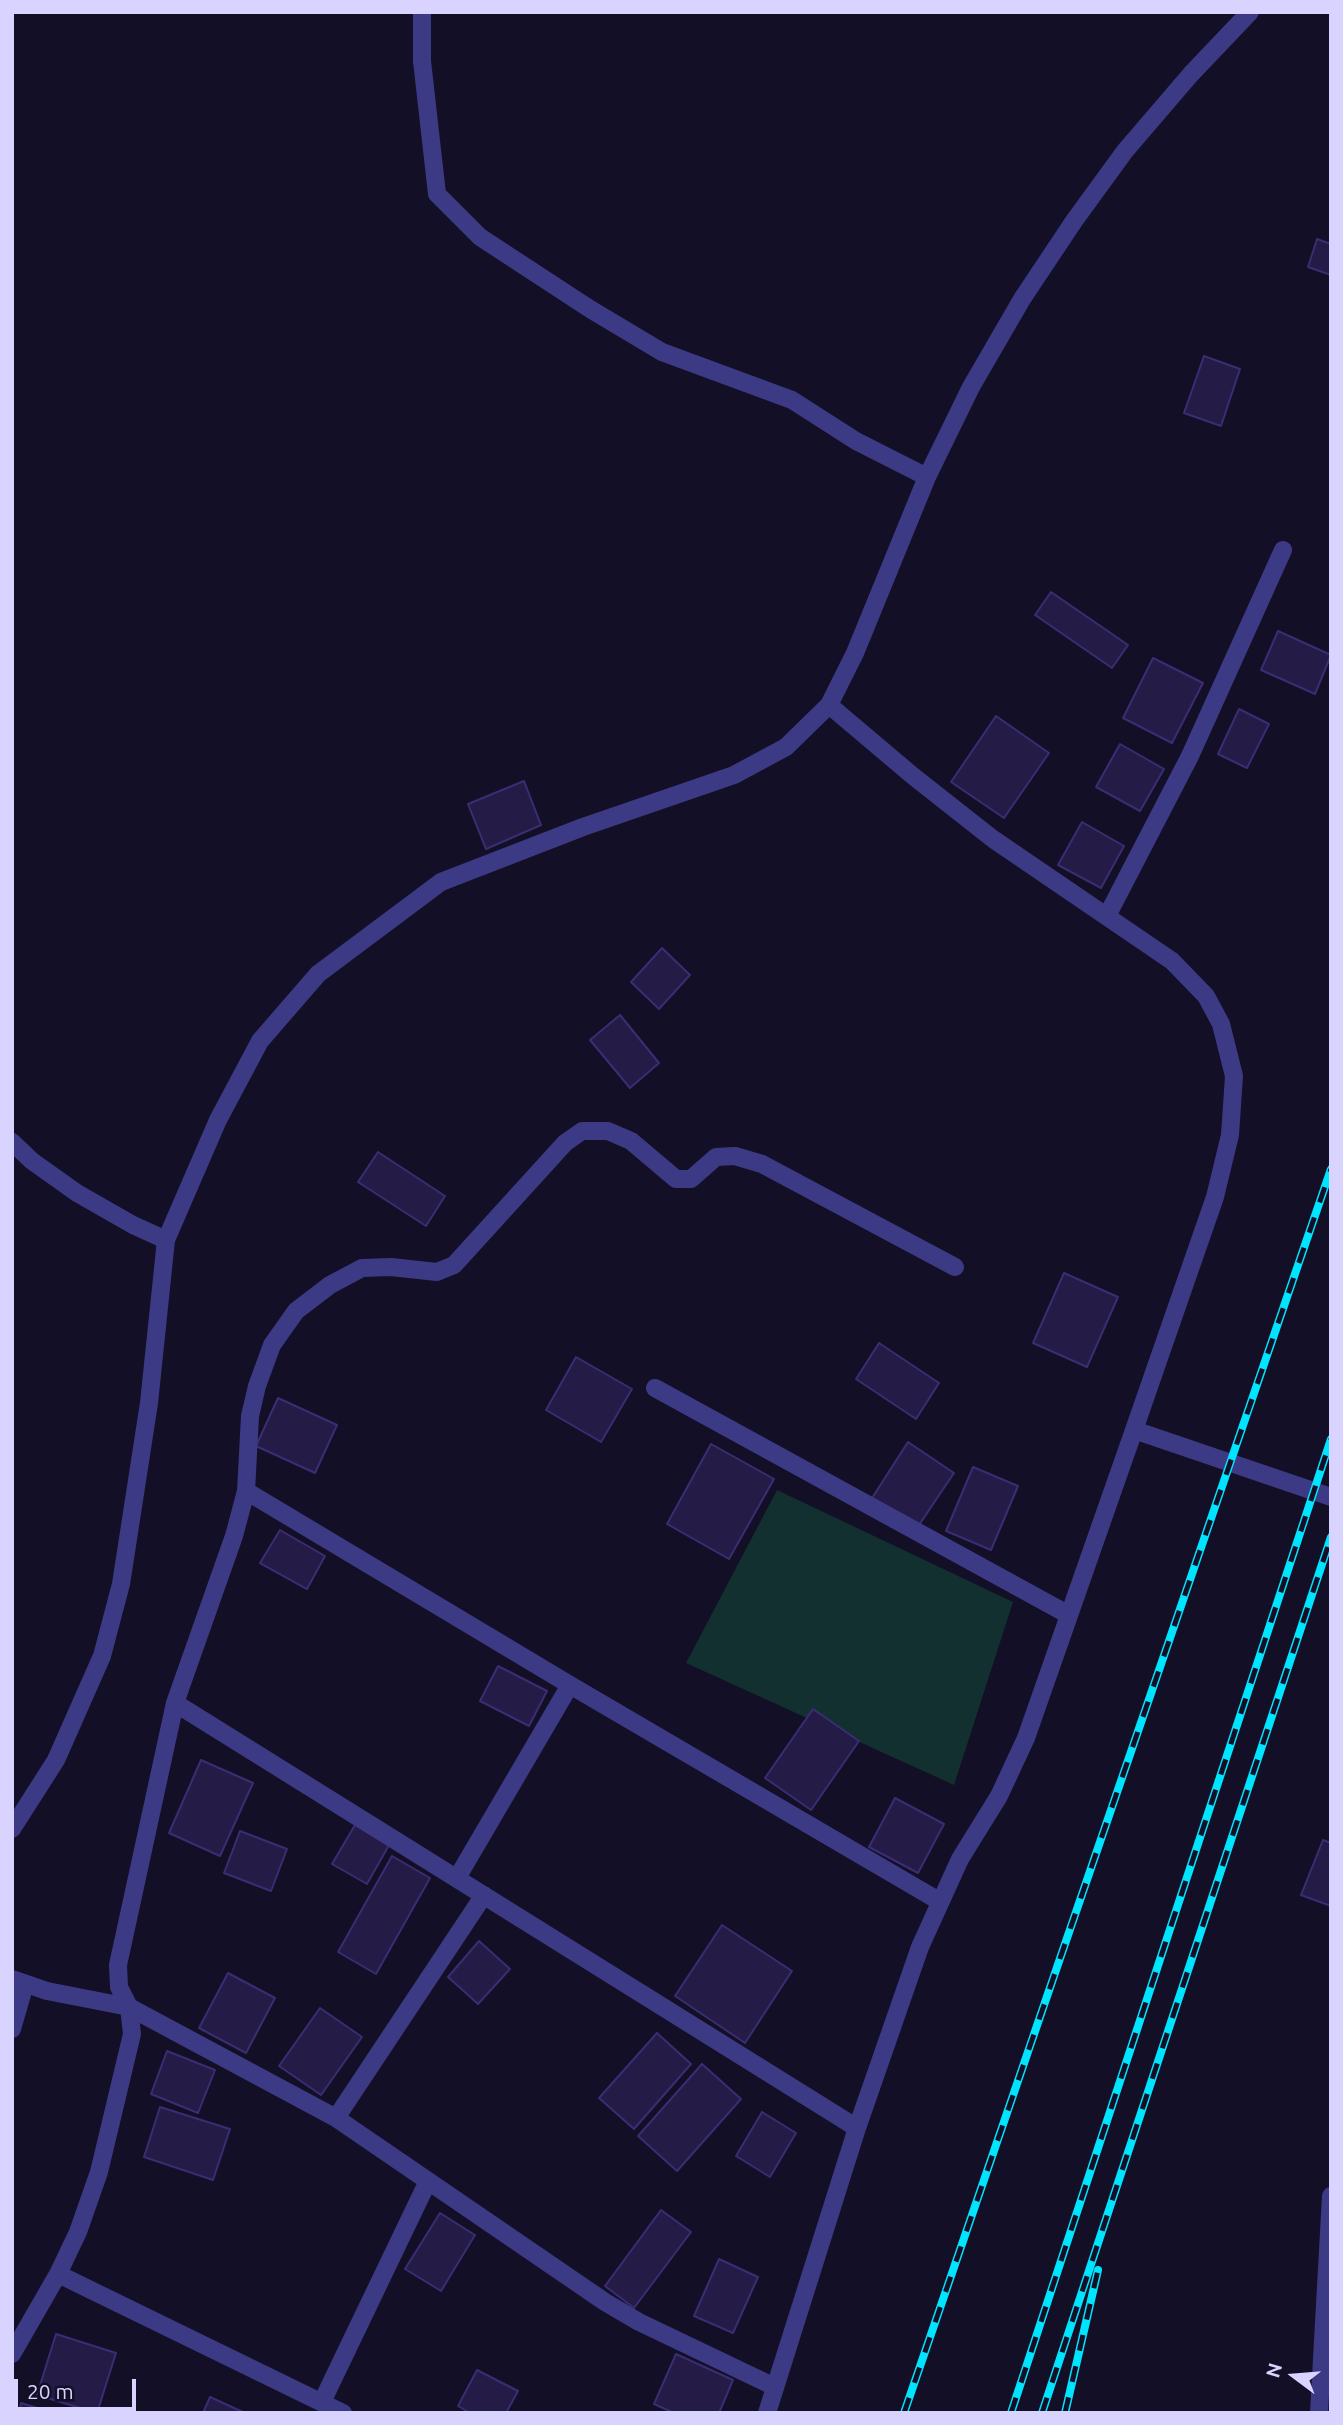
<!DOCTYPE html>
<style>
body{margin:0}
#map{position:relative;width:1343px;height:2425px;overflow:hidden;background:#130f26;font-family:Ubuntu,sans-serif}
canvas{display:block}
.frame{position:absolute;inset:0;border:14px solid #d9d4ff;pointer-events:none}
.north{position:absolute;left:1259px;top:2341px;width:70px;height:70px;-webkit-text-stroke:5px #130f26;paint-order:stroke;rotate:286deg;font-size:19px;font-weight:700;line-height:28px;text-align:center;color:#d9d4ff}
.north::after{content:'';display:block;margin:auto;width:24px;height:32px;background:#d9d4ff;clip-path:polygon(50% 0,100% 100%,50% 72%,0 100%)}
.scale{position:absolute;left:14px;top:2379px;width:122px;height:32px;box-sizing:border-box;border:4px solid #d9d4ff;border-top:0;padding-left:9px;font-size:21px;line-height:24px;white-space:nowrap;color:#d9d4ff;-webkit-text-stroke:5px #130f26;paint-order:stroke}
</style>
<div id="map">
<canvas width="1343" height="2425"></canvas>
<div class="frame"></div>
<div class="north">N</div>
<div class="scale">20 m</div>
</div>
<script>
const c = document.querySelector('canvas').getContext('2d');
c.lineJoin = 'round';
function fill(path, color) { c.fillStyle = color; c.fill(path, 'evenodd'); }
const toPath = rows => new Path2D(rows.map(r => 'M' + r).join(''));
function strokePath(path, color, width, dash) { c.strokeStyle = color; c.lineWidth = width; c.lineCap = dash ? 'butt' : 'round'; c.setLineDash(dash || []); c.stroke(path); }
fill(toPath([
 [777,1490,1013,1602,954,1785,686,1663]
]), '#12302f');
const building = toPath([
 [1317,239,1331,244,1331,275,1308,267,1317,239],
 [1204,356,1240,369,1221,426,1184,413,1204,356],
 [1051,592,1128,645,1112,668,1035,615,1051,592],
 [1278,631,1331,655,1315,694,1261,670,1278,631],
 [1153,658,1203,683,1172,743,1123,718,1153,658],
 [1239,709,1269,724,1247,768,1218,754,1239,709],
 [996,716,1049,753,1004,818,951,782,996,716],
 [1120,744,1164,769,1140,811,1096,787,1120,744],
 [524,781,541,825,486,849,468,804,524,781],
 [1082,822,1124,846,1101,888,1058,865,1082,822],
 [662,948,690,975,659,1009,631,982,662,948],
 [620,1015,659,1063,630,1088,590,1040,620,1015],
 [378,1152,445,1196,426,1226,358,1182,378,1152],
 [1064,1273,1118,1297,1087,1367,1033,1343,1064,1273],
 [879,1343,939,1383,916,1419,856,1379,879,1343],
 [576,1357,632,1389,601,1442,546,1410,576,1357],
 [278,1398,337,1425,315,1473,256,1446,278,1398],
 [908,1442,954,1473,917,1528,872,1498,908,1442],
 [711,1444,774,1479,729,1559,667,1524,711,1444],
 [973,1467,1018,1486,991,1550,946,1531,973,1467],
 [280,1530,325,1556,307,1589,260,1563,280,1530],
 [498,1666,547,1691,529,1726,480,1701,498,1666],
 [813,1709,859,1741,811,1810,765,1778,813,1709],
 [201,1760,253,1783,220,1856,169,1833,201,1760],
 [895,1798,944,1824,918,1873,869,1847,895,1798],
 [355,1825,389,1845,367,1884,332,1864,355,1825],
 [240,1831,287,1849,271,1891,224,1873,240,1831],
 [1323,1840,1331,1843,1331,1906,1301,1895,1323,1840],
 [392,1856,430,1878,376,1974,338,1952,392,1856],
 [722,1925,792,1971,745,2043,675,1996,722,1925],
 [479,1941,510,1969,478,2004,448,1977,479,1941],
 [228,1973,275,1998,246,2053,199,2028,228,1973],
 [320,2008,362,2037,321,2095,279,2066,320,2008],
 [657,2033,691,2064,634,2129,599,2098,657,2033],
 [167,2051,215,2070,198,2113,151,2094,167,2051],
 [702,2064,741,2099,677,2171,638,2136,702,2064],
 [160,2107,230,2129,213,2180,144,2157,160,2107],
 [762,2112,796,2133,770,2177,736,2156,762,2112],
 [661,2210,691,2232,634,2308,605,2286,661,2210],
 [440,2213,475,2235,441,2291,405,2269,440,2213],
 [719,2259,758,2277,733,2333,694,2316,719,2259],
 [56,2334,116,2353,97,2413,37,2395,56,2334],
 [676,2354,733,2380,719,2413,674,2413,654,2404,676,2354],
 [477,2370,518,2391,506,2413,470,2413,458,2406,477,2370],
 [210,2397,245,2413,203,2413,210,2397],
 [21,2403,54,2413,19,2413,21,2403]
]);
fill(building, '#241b47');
strokePath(building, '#3b2d73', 2);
strokePath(toPath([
 [12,1142,32,1161,77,1193,133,1225,166,1240]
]), '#3d3a85', 18);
strokePath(toPath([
 [422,12,422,61,437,194,480,237,590,309,662,352,792,400,856,441,927,477],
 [1107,916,1190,756,1283,550],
 [655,1388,1069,1615],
 [1134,1430,1331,1497],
 [246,1491,570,1685,939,1901],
 [175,1703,857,2128],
 [12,1829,56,1760,102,1656,121,1584,149,1403,166,1240,218,1120,260,1041,318,974,441,882,583,827,734,775,786,747,829,705,855,653,927,477,971,387,1022,299,1074,221,1125,151,1191,74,1250,12],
 [457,1878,570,1685],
 [12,1979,47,1991,129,2007,336,2118,605,2302,639,2322,775,2387],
 [12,2029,25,1984],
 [336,2118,484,1895],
 [58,2274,343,2413],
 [12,2354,58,2274,78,2232,99,2172,132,2034,129,2007,119,1987,118,1965,175,1703,234,1536,246,1491,250,1416,257,1386,272,1345,296,1311,330,1285,362,1268,391,1267,437,1272,454,1265,565,1143,582,1131,608,1131,631,1141,676,1179,691,1179,716,1157,735,1156,762,1164,955,1267],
 [322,2402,428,2181],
 [767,2413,857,2128,920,1947,960,1859,999,1796,1026,1738,1134,1430,1215,1197,1230,1135,1234,1076,1221,1024,1206,996,1172,961,993,839,913,776,829,705],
 [1319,2413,1331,2196]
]), '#3d3a85', 18);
const rail = toPath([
 [904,2413,1331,1169],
 [1011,2413,1331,1439],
 [1042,2413,1331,1537],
 [1065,2413,1098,2270]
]);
strokePath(rail, '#00e5ff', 8);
strokePath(rail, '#130f26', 5, [16]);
</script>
